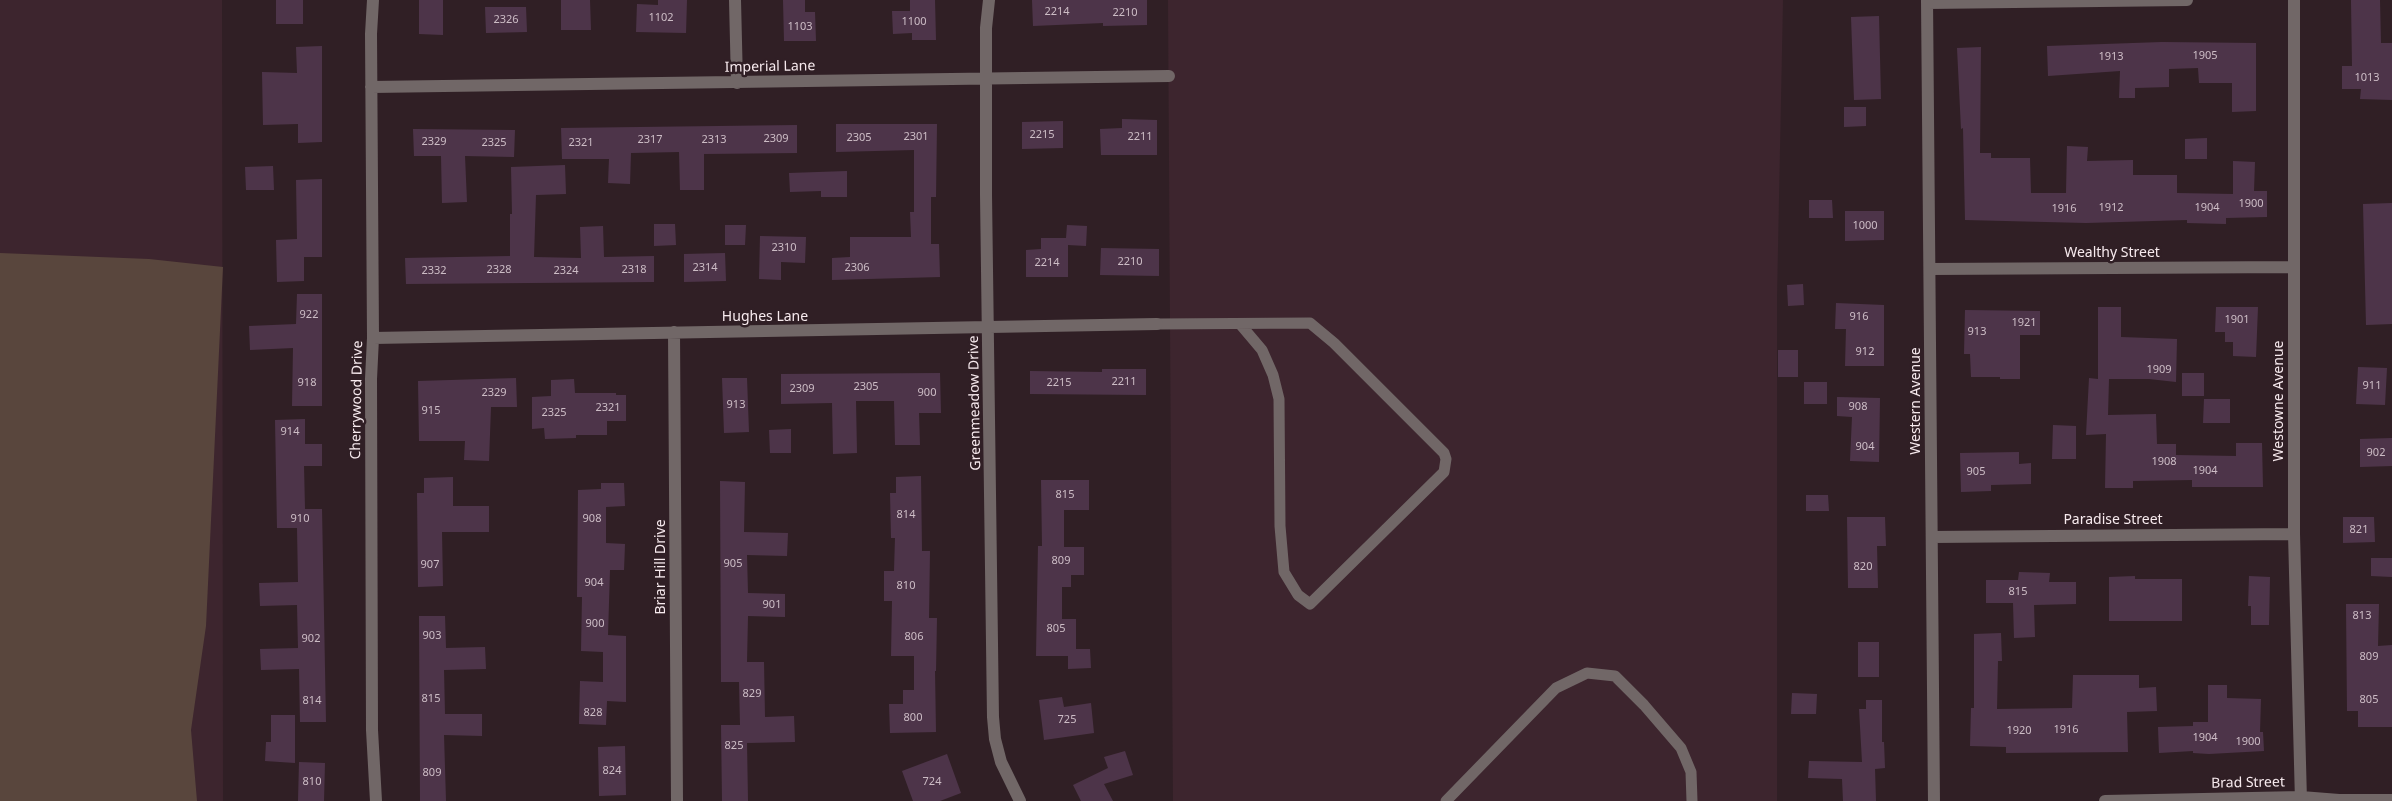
<!DOCTYPE html>
<style>
body{margin:0}
canvas{display:block;background:#301f25}
</style>
<canvas width="2392" height="801"></canvas>
<script>
const c = document.querySelector('canvas').getContext('2d');
c.lineJoin = 'round';
function fill(path, color) { c.fillStyle = color; c.fill(path, 'evenodd'); }
const toPath = rows => new Path2D(rows.map(r => 'M' + r).join(''));
function strokePath(path, color, width, dash) { c.strokeStyle = color; c.lineWidth = width; c.lineCap = dash ? 'butt' : 'round'; c.setLineDash(dash || []); c.stroke(path); }
function drawText(font, color, halo, rows, align = 'center') {
  c.font = font + ' "Noto Sans",sans-serif'; c.lineWidth = 5; c.setLineDash([]); c.textBaseline = 'middle'; c.strokeStyle = halo; c.fillStyle = color; for (const [text, x, y, turn = 0] of rows) {
    c.save(); c.translate(x, y); c.rotate((+turn || 0) * Math.PI / 180); c.textAlign = isNaN(turn) ? turn : align; if (halo) c.strokeText(text, 0, 0); c.fillText(text, 0, 0); c.restore();
  }
}
fill(toPath([
 [0,0,222,0,223,801,0,801],
 [1168,0,1783,0,1777,296,1777,801,1173,801]
]), '#3d252e');
fill(toPath([
 [0,253,149,259,223,267,206,626,191,730,197,801,0,801]
]), '#59463d');
fill(toPath([
 [276,0,303,0,303,24,276,24],
 [419,0,443,0,443,35,419,34],
 [561,0,590,0,591,30,561,30],
 [658,0,687,0,686,33,636,32,637,4,658,5],
 [783,0,805,0,805,12,815,12,816,41,784,41],
 [910,0,935,0,936,40,912,40,912,33,893,34,892,11,910,11],
 [1032,0,1147,0,1147,25,1103,26,1103,23,1033,26],
 [2351,0,2380,0,2381,43,2392,43,2392,100,2360,99,2361,89,2342,89,2342,66,2352,66],
 [485,7,526,7,527,32,486,33],
 [1879,16,1881,99,1854,100,1851,17],
 [2162,42,2256,43,2256,111,2232,112,2232,83,2199,83,2198,68,2169,69,2169,87,2135,88,2135,98,2119,98,2120,71,2048,76,2047,46],
 [322,46,322,142,298,143,298,124,263,125,262,72,297,73,296,47],
 [1981,47,1980,153,1991,153,1991,158,2030,158,2031,193,2066,193,2067,146,2088,147,2087,161,2133,160,2133,175,2177,175,2177,193,2233,194,2233,161,2255,162,2254,191,2267,191,2267,217,2226,218,2226,224,2187,223,2187,220,2086,223,1965,220,1963,128,1961,129,1957,48],
 [1844,107,1866,107,1866,126,1844,127],
 [1122,119,1157,120,1157,155,1101,155,1100,129,1122,128],
 [1063,121,1063,148,1022,149,1022,122],
 [836,124,937,124,936,197,931,197,931,244,939,244,940,277,832,280,832,258,850,257,850,237,911,237,910,212,914,212,914,150,836,152],
 [797,125,797,153,704,154,704,190,680,190,679,152,631,153,630,184,608,183,609,159,562,159,561,128],
 [413,129,515,130,514,157,465,156,467,202,442,203,441,156,414,156],
 [2207,138,2207,159,2185,159,2185,139],
 [565,165,566,194,536,195,534,257,581,258,580,227,603,226,604,257,654,256,654,282,406,284,405,258,510,256,510,214,512,214,511,167],
 [273,166,274,190,246,190,245,167],
 [847,171,847,197,821,197,821,191,790,192,789,173],
 [322,179,322,257,304,257,304,281,277,282,276,240,297,239,296,180],
 [1809,200,1832,200,1833,218,1809,218],
 [2392,203,2392,324,2366,325,2363,204],
 [1845,211,1884,211,1884,240,1845,241],
 [654,224,675,224,676,245,654,246],
 [725,225,746,225,745,245,725,245],
 [1067,225,1087,226,1086,246,1068,245,1068,277,1026,277,1026,250,1041,249,1041,238,1066,238],
 [760,236,806,237,805,263,781,262,781,280,759,279],
 [1101,248,1159,249,1159,276,1100,275],
 [725,253,726,281,684,282,684,254],
 [1803,284,1804,305,1788,306,1787,285],
 [297,294,322,294,322,406,292,406,293,348,250,350,249,326,296,324],
 [1836,303,1884,305,1884,366,1845,366,1846,329,1835,329],
 [2098,307,2121,307,2121,337,2177,339,2176,382,2149,379,2103,379,2109,379,2108,415,2156,414,2157,444,2176,444,2176,455,2236,456,2236,443,2262,443,2263,487,2192,487,2192,480,2133,481,2133,488,2105,488,2106,434,2086,435,2089,378,2098,379],
 [2216,307,2258,307,2256,357,2233,356,2233,342,2225,342,2225,332,2215,332],
 [1965,310,2040,311,2040,335,2020,335,2020,379,2000,379,2000,377,1971,377,1970,354,1964,354],
 [1778,350,1798,350,1798,377,1778,377],
 [2358,367,2387,368,2385,405,2356,404],
 [1102,369,1146,369,1146,395,1030,394,1030,371,1102,372],
 [940,373,941,413,919,413,920,445,895,445,894,401,856,401,857,453,833,454,832,403,781,404,781,374],
 [2182,373,2204,373,2204,396,2182,396],
 [516,378,517,407,491,407,489,461,464,460,465,441,419,441,418,381],
 [722,378,747,378,749,432,724,433],
 [574,379,575,393,616,393,616,395,626,395,626,421,607,421,607,435,576,435,576,438,545,439,544,428,532,429,532,397,551,396,551,380],
 [1804,382,1827,382,1827,404,1804,404],
 [1837,397,1880,398,1879,462,1850,461,1852,417,1837,416],
 [2204,399,2230,399,2230,423,2203,423],
 [305,419,305,444,322,444,322,466,304,466,305,509,322,509,326,722,300,722,299,669,261,670,260,649,298,648,297,605,260,606,259,583,298,582,297,528,277,528,275,420],
 [2053,425,2076,426,2076,459,2052,459],
 [791,429,791,453,770,453,769,430],
 [2392,438,2392,466,2360,467,2360,439],
 [2019,452,2019,464,2031,463,2031,484,1991,485,1991,491,1961,492,1960,453],
 [921,476,922,551,930,551,929,618,937,618,936,671,935,671,936,732,890,733,889,704,903,704,903,690,914,690,914,656,891,656,892,601,884,601,884,571,894,571,895,538,891,538,890,493,896,493,896,477],
 [453,477,453,506,489,506,489,532,442,532,443,586,418,587,417,493,424,493,424,478],
 [1041,480,1089,480,1089,510,1064,510,1064,547,1084,547,1084,575,1071,575,1071,587,1062,587,1062,619,1076,619,1076,649,1090,649,1091,668,1068,669,1068,656,1036,656,1038,546,1042,546],
 [720,481,745,482,744,532,788,533,787,556,747,555,748,593,785,594,785,617,748,616,747,662,764,662,765,717,794,716,795,742,747,743,748,801,722,801,721,725,740,725,739,682,721,682],
 [601,483,624,483,625,506,606,507,606,543,625,544,624,570,610,570,608,635,626,636,626,702,607,701,606,725,579,724,580,681,603,682,603,652,581,651,582,597,577,597,578,490,601,489],
 [1806,495,1828,495,1829,511,1806,511],
 [1847,517,1885,517,1886,546,1877,546,1878,588,1848,588],
 [2343,517,2374,517,2375,542,2343,543],
 [2371,558,2392,558,2392,577,2371,576],
 [2019,572,2050,573,2049,582,2076,582,2076,604,2034,605,2035,637,2014,638,2013,603,1986,603,1986,580,2018,580],
 [2135,576,2135,579,2182,579,2182,621,2109,621,2109,577],
 [2249,576,2270,577,2269,625,2251,625,2251,606,2248,606],
 [2346,604,2379,604,2378,646,2392,645,2392,727,2358,727,2358,711,2347,711],
 [419,616,445,616,446,648,485,647,486,669,444,670,445,714,482,714,482,736,444,735,446,801,420,801],
 [2001,633,2002,661,1998,661,1997,709,2072,708,2073,675,2139,675,2139,688,2156,687,2157,711,2127,712,2128,752,2006,753,2006,747,1970,746,1971,708,1974,708,1974,634],
 [1858,642,1879,642,1879,677,1858,677],
 [2208,685,2227,685,2227,698,2261,699,2260,732,2263,732,2264,751,2209,754,2193,753,2193,751,2159,753,2158,727,2193,726,2193,722,2208,722],
 [1792,693,1817,694,1816,714,1791,714],
 [1062,697,1064,707,1091,703,1094,733,1044,740,1039,700],
 [1866,700,1882,700,1882,742,1884,742,1885,768,1875,769,1876,801,1843,801,1842,779,1808,778,1809,761,1862,762,1859,709,1866,709],
 [271,715,295,715,295,763,265,761,266,742,271,742],
 [625,746,626,795,599,796,598,747],
 [1125,751,1133,775,1104,784,1113,801,1081,801,1073,785,1108,768,1104,757],
 [947,754,961,793,940,801,913,801,902,771],
 [299,762,325,763,324,801,298,801]
]), '#4d3449');
strokePath(toPath([
 [1157,324,1310,323,1334,343,1444,453,1446,459,1444,472,1310,604,1298,595,1284,572,1280,526,1279,399,1273,375,1262,350,1240,324],
 [1446,801,1556,688,1587,673,1615,676,1644,705,1681,748,1691,772,1692,801]
]), '#716767', 11);
strokePath(toPath([
 [373,0,371,34,373,338,371,379,372,730,376,801],
 [735,0,737,83],
 [989,0,986,28,986,195,993,717,995,739,1001,762,1020,801],
 [1927,0,1934,801],
 [2294,0,2294,534,2301,801],
 [1927,3,2187,0],
 [371,87,1169,76],
 [1930,269,2294,267],
 [674,332,677,801],
 [373,338,1157,324],
 [1932,537,2294,534],
 [2105,801,2301,797,2339,800,2392,800]
]), '#716767', 12);
drawText('11px', '#ccbcc5', null, [
 ["2214",1057,12],
 ["2210",1125,13],
 ["1102",661,18],
 ["2326",506,20],
 ["1100",914,22],
 ["1103",800,27],
 ["1905",2205,56],
 ["1913",2111,57],
 ["1013",2367,78],
 ["2215",1042,135],
 ["2301",916,137],
 ["2211",1140,137],
 ["2305",859,138],
 ["2309",776,139],
 ["2317",650,140],
 ["2313",714,140],
 ["2329",434,142],
 ["2325",494,143],
 ["2321",581,143],
 ["1900",2251,204],
 ["1912",2111,208],
 ["1904",2207,208],
 ["1916",2064,209],
 ["1000",1865,226],
 ["2310",784,248],
 ["2210",1130,262],
 ["2214",1047,263],
 ["2314",705,268],
 ["2306",857,268],
 ["2328",499,270],
 ["2318",634,270],
 ["2332",434,271],
 ["2324",566,271],
 ["922",309,315],
 ["916",1859,317],
 ["1901",2237,320],
 ["1921",2024,323],
 ["913",1977,332],
 ["912",1865,352],
 ["1909",2159,370],
 ["2211",1124,382],
 ["918",307,383],
 ["2215",1059,383],
 ["911",2372,386],
 ["2305",866,387],
 ["2309",802,389],
 ["2329",494,393],
 ["900",927,393],
 ["913",736,405],
 ["908",1858,407],
 ["2321",608,408],
 ["915",431,411],
 ["2325",554,413],
 ["914",290,432],
 ["904",1865,447],
 ["902",2376,453],
 ["1908",2164,462],
 ["1904",2205,471],
 ["905",1976,472],
 ["815",1065,495],
 ["814",906,515],
 ["910",300,519],
 ["908",592,519],
 ["821",2359,530],
 ["809",1061,561],
 ["905",733,564],
 ["907",430,565],
 ["820",1863,567],
 ["904",594,583],
 ["810",906,586],
 ["815",2018,592],
 ["901",772,605],
 ["813",2362,616],
 ["900",595,624],
 ["805",1056,629],
 ["903",432,636],
 ["806",914,637],
 ["902",311,639],
 ["809",2369,657],
 ["829",752,694],
 ["815",431,699],
 ["805",2369,700],
 ["814",312,701],
 ["828",593,713],
 ["800",913,718],
 ["725",1067,720],
 ["1916",2066,730],
 ["1920",2019,731],
 ["1904",2205,738],
 ["1900",2248,742],
 ["825",734,746],
 ["824",612,771],
 ["809",432,773],
 ["810",312,782],
 ["724",932,782]
]);
drawText('14px', '#f7eaee', '#301f25', [
 ["Imperial Lane",770,67,-1],
 ["Wealthy Street",2112,253],
 ["Hughes Lane",765,317],
 ["Cherrywood Drive",357,400,-89],
 ["Western Avenue",1916,401,-90],
 ["Westowne Avenue",2279,401,-90],
 ["Greenmeadow Drive",975,403,-91],
 ["Paradise Street",2113,520],
 ["Briar Hill Drive",661,567,-90],
 ["Brad Street",2248,783,-1]
]);
</script>
